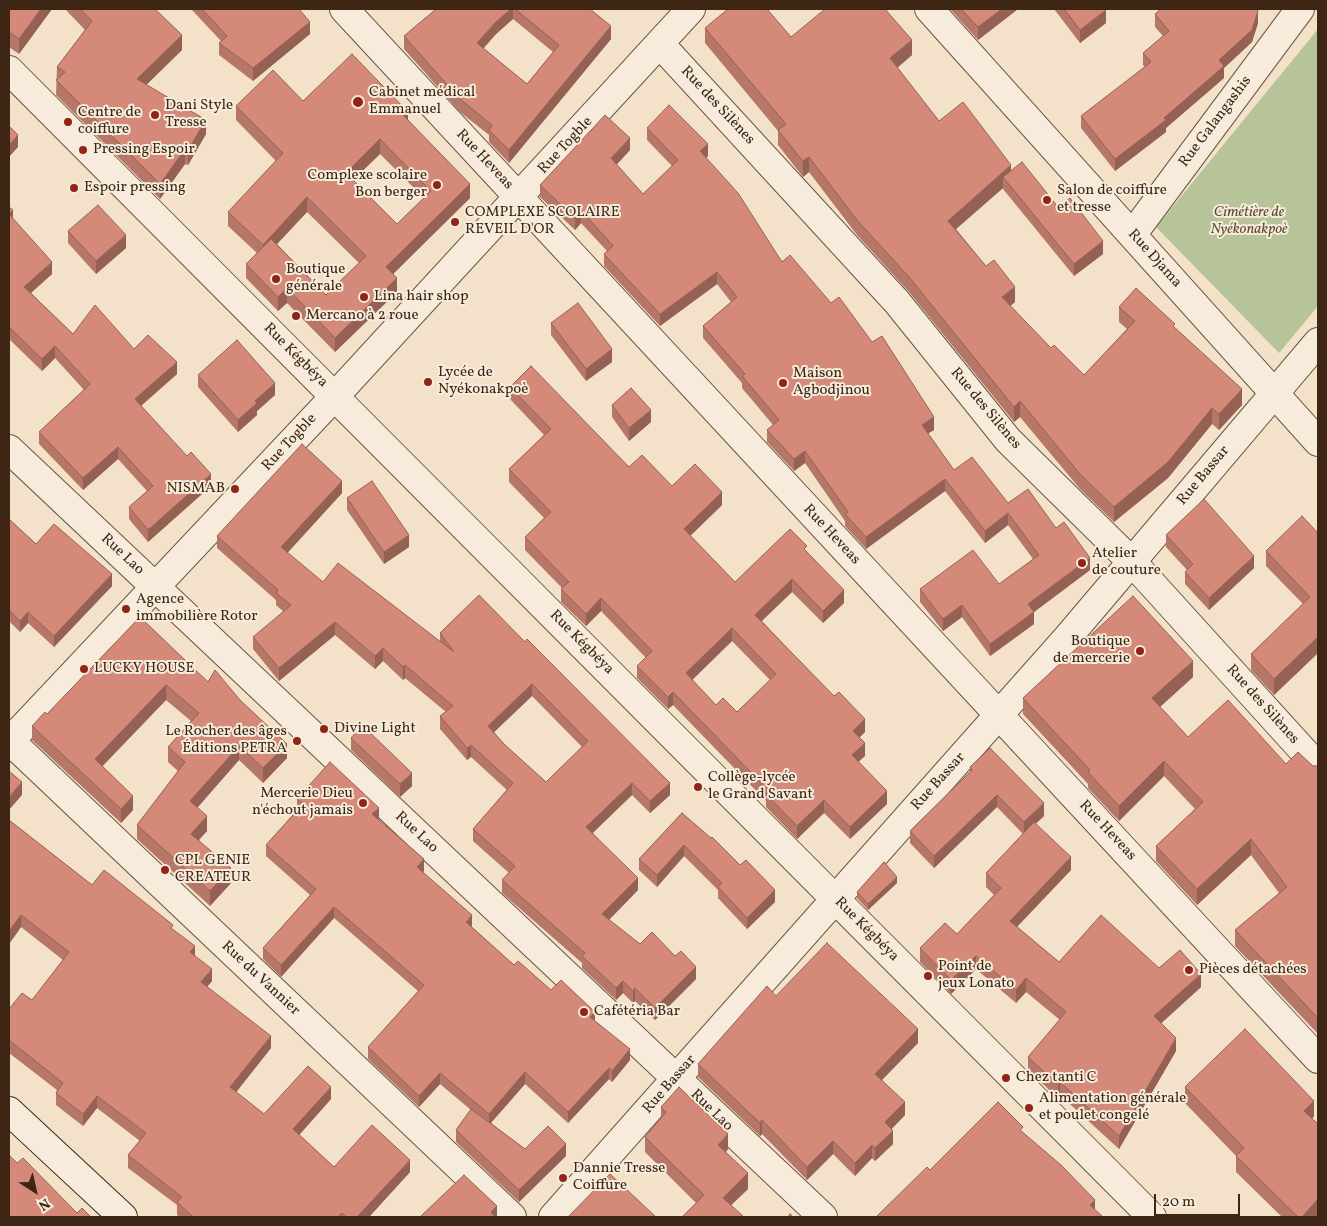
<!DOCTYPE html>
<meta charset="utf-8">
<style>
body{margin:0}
#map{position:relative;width:1327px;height:1226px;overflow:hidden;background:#f3e2c9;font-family:Vollkorn,serif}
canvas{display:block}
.frame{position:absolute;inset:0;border:10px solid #3d2714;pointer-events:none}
.north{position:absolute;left:10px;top:1166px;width:50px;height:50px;-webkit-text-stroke:4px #f7ecdc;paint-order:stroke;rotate:145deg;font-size:14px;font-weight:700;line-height:20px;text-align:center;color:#3d2714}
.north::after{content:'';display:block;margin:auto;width:18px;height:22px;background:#3d2714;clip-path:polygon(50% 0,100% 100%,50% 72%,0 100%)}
.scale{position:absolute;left:1154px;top:1194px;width:86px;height:22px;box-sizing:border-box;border:2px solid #3d2714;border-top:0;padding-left:6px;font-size:15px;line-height:18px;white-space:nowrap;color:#3d2714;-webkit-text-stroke:4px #f7ecdc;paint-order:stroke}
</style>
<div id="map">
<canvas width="1327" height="1226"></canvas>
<div class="frame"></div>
<div class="north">N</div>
<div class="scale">20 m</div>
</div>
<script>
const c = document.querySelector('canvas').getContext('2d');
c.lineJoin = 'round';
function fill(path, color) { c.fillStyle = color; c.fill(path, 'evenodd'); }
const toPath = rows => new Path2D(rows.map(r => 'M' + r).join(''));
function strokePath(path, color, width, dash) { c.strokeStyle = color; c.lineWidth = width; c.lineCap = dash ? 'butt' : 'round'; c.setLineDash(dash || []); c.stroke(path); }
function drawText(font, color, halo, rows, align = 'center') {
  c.font = font + ' Vollkorn,serif'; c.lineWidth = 4; c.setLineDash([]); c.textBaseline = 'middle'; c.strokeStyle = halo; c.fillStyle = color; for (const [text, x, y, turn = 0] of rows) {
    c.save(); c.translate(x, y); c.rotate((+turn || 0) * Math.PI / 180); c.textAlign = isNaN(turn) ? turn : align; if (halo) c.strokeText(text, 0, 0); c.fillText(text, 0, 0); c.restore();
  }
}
fill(toPath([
 [1318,29,1318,306,1279,353,1156,227]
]), '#b7c499');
const street = toPath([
 [344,9,1318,1059],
 [929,9,1318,442],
 [660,44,897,302,1008,440,1133,563,1318,767],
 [9,70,1152,1217],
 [1132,235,1300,9],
 [9,449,823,1217],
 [9,740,512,1217],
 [9,742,335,396,691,9],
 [553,1217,1067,638,1318,342]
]);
const secondary = toPath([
 [9,1111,123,1217]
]);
strokePath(street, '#6a5641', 30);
strokePath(secondary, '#3d2714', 30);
strokePath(street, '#f7ecdc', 28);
strokePath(secondary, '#f7ecdc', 28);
fill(toPath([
 [9,9,52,9,19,54,9,47],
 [65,9,155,9,182,50,146,85,206,134,188,165,185,164,160,199,56,95,57,67,85,30],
 [191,9,299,9,310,34,253,81,219,55,219,43,221,41],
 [436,9,590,9,611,39,509,163,489,142,489,135,460,112,404,49,404,36],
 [513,19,553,52,527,84,483,48,496,34],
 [950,9,1018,9,978,40],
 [1054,9,1105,9,1106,23,1080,43],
 [1155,14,1258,23,1252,42,1224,68,1224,78,1166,128,1166,132,1115,171,1081,128,1081,116,1145,67,1143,65,1143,53,1163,36,1155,27],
 [705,28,791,37,912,55,897,68,939,121,1011,170,1058,207,1103,254,1074,276,1003,189,1003,188,956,229,1015,302,1010,306,1051,348,1084,375,1127,329,1119,322,1119,307,1175,328,1242,405,1219,430,1212,424,1168,478,1114,522,1080,489,1020,417,1014,422,909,292,857,235,809,172,803,177,778,145,778,131,705,43],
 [303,101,408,121,470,198,393,274,397,292,335,352,287,303,278,311,246,278,246,264,257,253,228,226,228,212,276,161,236,120,236,106],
 [380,154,424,198,397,224,353,180],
 [307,212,359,263,326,295,277,244],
 [647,128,708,156,706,158,782,262,934,430,928,433,954,470,1008,503,1056,528,1090,570,1034,612,1034,624,990,656,962,617,943,631,920,602,920,589,999,584,1033,559,1008,525,985,543,945,491,866,549,845,526,845,521,805,463,794,471,767,442,767,430,773,425,742,388,742,383,703,338,703,326,731,302,717,284,660,326,604,266,604,254,607,251,581,223,575,230,540,197,540,185,630,150,616,165,643,194,672,166,647,140],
 [9,207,13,219,52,274,31,293,73,334,134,349,177,374,141,406,211,486,148,542,129,519,129,507,147,491,118,459,83,490,39,444,39,432,84,390,55,358,42,371,9,339],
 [68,231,126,248,96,274,68,243],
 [551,323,612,362,586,381,551,335],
 [198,375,275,395,257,411,257,415,238,432,198,387],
 [510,387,629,467,672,486,722,505,690,536,735,582,807,552,844,603,823,623,792,592,762,621,865,732,859,737,865,756,858,761,887,804,850,839,824,813,797,839,766,807,766,801,673,705,668,709,637,678,637,666,646,658,601,611,586,626,561,602,561,589,562,588,525,550,525,537,544,518,509,482,509,469,544,435,510,399],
 [732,641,770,680,737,712,716,705,692,680],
 [612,405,651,422,629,441,612,417],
 [342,493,287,553,323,582,440,642,440,633,479,595,670,795,650,813,632,795,593,833,638,890,609,920,640,944,696,979,655,1020,635,1001,633,1003,623,993,616,1000,582,968,582,963,502,893,502,880,509,873,473,841,473,829,507,790,471,757,467,760,440,729,440,716,446,712,405,678,403,680,383,661,375,669,335,635,279,681,253,649,253,637,284,612,276,605,276,600,217,548,217,536],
 [532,696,582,747,546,782,504,744,494,732],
 [347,498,409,547,384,564,347,510],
 [9,519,36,544,112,586,54,647,28,623,20,632,9,621],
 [1318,533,1318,653,1274,695,1251,670,1251,654,1303,604,1266,566,1266,551],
 [1166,535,1254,568,1209,610,1185,584,1185,572,1187,570,1166,547],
 [140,617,287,758,263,783,239,760,197,808,207,831,199,840,231,883,210,906,137,839,137,825,178,771,168,762,168,747,191,721,166,700,102,766,133,810,121,823,32,740,32,726,47,714],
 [1193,677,1160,707,1188,737,1286,764,1318,766,1318,1034,1235,946,1235,930,1279,893,1251,855,1197,905,1156,861,1156,846,1195,809,1164,776,1119,821,1088,788,1088,784,1023,714,1023,698],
 [351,738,412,786,400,797,351,750],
 [970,767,1044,816,1035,824,1071,870,1017,927,1059,962,1159,968,1201,987,1161,1023,1176,1051,1119,1149,1060,1095,1058,1098,1028,1070,1028,1057,1060,1020,1026,992,1016,1003,976,969,951,994,920,962,920,948,957,934,994,895,986,887,986,873,1023,834,997,807,934,868,910,843,910,831,970,772],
 [297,799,379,819,424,871,423,872,472,927,514,965,595,1021,630,1060,612,1082,609,1079,568,1123,525,1084,491,1123,525,1149,566,1156,519,1202,456,1142,456,1130,471,1110,440,1084,419,1107,368,1059,368,1047,418,991,334,918,281,977,263,959,263,948,310,895,266,856,266,845,297,810],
 [682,813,775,902,747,929,718,898,718,890,684,856,657,887,639,870,639,859],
 [9,820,92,885,173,930,195,956,212,981,207,987,271,1048,236,1092,264,1114,331,1099,299,1135,334,1167,410,1172,369,1217,180,1217,177,1215,177,1205,128,1168,128,1155,140,1141,97,1108,83,1126,56,1105,56,1093,57,1090,9,1053,9,1009,32,1000,63,960,21,927,9,944],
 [897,883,868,910,857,898,857,892],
 [776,996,918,1043,882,1080,905,1115,891,1129,893,1144,875,1161,872,1158,855,1176,833,1154,807,1180,762,1134,760,1136,698,1077,698,1064],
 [1185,1087,1314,1116,1312,1119,1318,1214,1316,1217,1282,1217,1236,1172,1236,1156,1185,1103],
 [661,1107,728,1149,726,1152,748,1189,731,1205,696,1203,645,1152,645,1137,661,1119]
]), '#b77768');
fill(toPath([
 [41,9,52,9,19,54,19,39],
 [511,9,513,9,513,19,496,34,477,56,477,43,496,22],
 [1002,9,1018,9,978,40,978,27],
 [1106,10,1106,23,1080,43,1080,30],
 [1258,11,1258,23,1252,42,1224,68,1224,78,1166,128,1166,132,1115,171,1115,159,1219,60],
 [310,22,310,34,253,81,253,68],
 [611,26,611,39,509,163,509,150],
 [182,35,182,50,137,94,137,79],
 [912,40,912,55,890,74,890,58],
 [408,112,408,126,404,116],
 [206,120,206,134,188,165,188,150],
 [18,135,18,147,9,157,9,145],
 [630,138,630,150,611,171,611,158],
 [380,139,380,154,346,187,346,173],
 [708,144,708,156,700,163,700,151],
 [185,149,185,164,160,199,160,184],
 [809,157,809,172,803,177,803,161],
 [1011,165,1011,180,1003,177,1003,188,948,236,948,221],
 [470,184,470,198,386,281,386,267],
 [307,197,307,212,263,259,263,245],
 [13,210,13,222,9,214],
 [581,210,581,223,575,230,575,218],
 [126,235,126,248,96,274,96,261],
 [1103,241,1103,254,1074,276,1074,264],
 [52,262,52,274,24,299,24,287],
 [717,272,717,284,660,326,660,314],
 [397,278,397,292,335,352,335,338],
 [1015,287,1015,302,1002,313,1002,297],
 [287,288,287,303,278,311,278,297],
 [55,346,55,358,42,371,42,359],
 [612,349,612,362,586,381,586,369],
 [177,362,177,374,135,411,135,399],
 [275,383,275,395,257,411,257,415,238,432,238,420,255,401],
 [1242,389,1242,405,1219,430,1219,414],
 [1020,401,1020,417,1014,422,1014,407],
 [1212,408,1212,424,1168,478,1114,522,1114,507],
 [651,410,651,422,629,441,629,428],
 [934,417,934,430,922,437,922,425],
 [118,447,118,459,83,490,83,478],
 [805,451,805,463,794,471,794,459],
 [211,474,211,486,148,542,148,530],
 [945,479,945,491,866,549,866,537],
 [342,481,342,493,281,560,281,547],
 [722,492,722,505,684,542,684,529],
 [1008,513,1008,525,985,543,985,531],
 [409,535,409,547,384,564,384,552],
 [1254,556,1254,568,1209,610,1209,598],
 [1090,558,1090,570,1034,612,1034,624,990,656,990,644,1028,604],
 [112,574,112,586,54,647,54,636],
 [792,579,792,592,755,627,755,615],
 [844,590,844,603,823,623,823,611],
 [601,598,601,611,586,626,586,614],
 [962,605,962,617,943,631,943,619],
 [28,612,28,623,20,632,20,621],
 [335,622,335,635,279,681,279,668],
 [732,628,732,641,686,686,686,673],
 [1318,637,1318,653,1274,695,1274,679],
 [383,648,383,661,375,669,375,656],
 [1193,661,1193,677,1152,714,1152,698],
 [405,665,405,678,403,680,403,667],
 [532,684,532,696,488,738,488,726],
 [166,685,166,700,95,774,95,759],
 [673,692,673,705,668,709,668,697],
 [865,719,865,732,853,744,853,731],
 [865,743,865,756,852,768,852,755],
 [287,744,287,758,263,783,263,768],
 [471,745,471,757,467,760,467,748],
 [239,746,239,760,190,816,190,801],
 [1164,761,1164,776,1119,821,1119,806],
 [412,773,412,786,400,797,400,784],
 [22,782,22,795,9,810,9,797],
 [632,783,632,795,586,839,586,827],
 [670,783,670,795,650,813,650,801],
 [887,791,887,804,850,839,850,827],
 [997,795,997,807,934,868,934,856],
 [133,796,133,810,121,823,121,809],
 [824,800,824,813,797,839,797,826],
 [1044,803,1044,816,1024,835,1024,822],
 [379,808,379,819,372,826,372,814],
 [207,816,207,831,191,848,191,834],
 [1251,839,1251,855,1197,905,1197,889],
 [684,845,684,856,657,887,657,875],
 [1071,857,1071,870,1010,934,1010,921],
 [424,859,424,871,417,878,417,867],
 [231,868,231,883,210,906,210,891],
 [897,877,897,883,868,910,868,904],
 [638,878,638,890,602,927,602,914],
 [775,890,775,902,747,929,747,918],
 [334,907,334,918,281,977,281,965],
 [21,915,21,927,9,944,9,931],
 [472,915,472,926,466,933,466,922],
 [195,946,195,959,190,952],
 [976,956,976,969,951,994,951,980],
 [696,967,696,979,655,1020,655,1008],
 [212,969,212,981,201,994,201,982],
 [1201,974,1201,987,1154,1030,1154,1016],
 [1026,978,1026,992,1016,1003,1016,990],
 [623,981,623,993,616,1000,616,988],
 [635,988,635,1001,633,1003,633,991],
 [595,1012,595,1023,590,1017],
 [918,1029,918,1043,875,1087,875,1074],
 [271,1036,271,1048,230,1100,230,1087],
 [1176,1038,1176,1051,1119,1149,1119,1136],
 [630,1049,630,1060,612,1082,612,1071],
 [609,1068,609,1079,568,1123,568,1112],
 [525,1072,525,1084,489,1125,489,1114],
 [440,1073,440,1084,419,1107,419,1096],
 [1060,1082,1060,1095,1058,1098,1058,1085],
 [331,1087,331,1099,293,1142,293,1129],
 [97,1096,97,1108,83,1126,83,1114],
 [1314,1101,1314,1116,1304,1127,1304,1111],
 [905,1102,905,1115,885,1136,885,1122],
 [762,1120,762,1134,760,1136,760,1123],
 [893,1131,893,1144,875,1161,875,1148],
 [728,1134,728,1149,718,1160,718,1145],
 [833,1141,833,1154,807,1180,807,1167],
 [566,1144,566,1156,519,1202,519,1190],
 [872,1145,872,1158,855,1176,855,1163],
 [410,1160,410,1172,369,1217,357,1217],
 [748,1173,748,1189,723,1213,723,1198],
 [1318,1199,1318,1214,1316,1217,1302,1217],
 [1095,1200,1095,1212,1090,1205],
 [497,1206,497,1217,491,1217,491,1212]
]), '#956155');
const building = toPath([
 [9,9,41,9,19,39,9,32,9,9],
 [80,9,155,9,182,35,137,79,206,120,188,150,185,149,160,184,56,80,65,72,57,67,92,21,80,9],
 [202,9,299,9,310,22,253,68,219,43,227,36,202,9],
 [436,9,511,9,496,22,477,43,527,84,559,45,515,9,590,9,611,26,509,150,489,130,492,125,460,99,404,36,436,9],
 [728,9,767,9,791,37,825,9,885,9,912,40,890,58,939,121,963,102,1011,165,948,221,986,266,994,260,1015,287,1002,297,1051,348,1054,345,1084,375,1135,321,1119,307,1136,288,1175,324,1173,326,1242,389,1219,414,1212,408,1168,462,1114,507,1080,474,1020,401,1014,407,909,277,857,220,809,157,803,161,801,159,778,130,786,124,705,28,728,9],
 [961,9,1002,9,978,27,961,9],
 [1064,9,1105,9,1106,10,1080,30,1064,9],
 [1161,9,1256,9,1258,11,1252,30,1219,60,1224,66,1164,118,1166,120,1115,159,1081,116,1151,62,1143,53,1169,31,1155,14,1161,9],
 [352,54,408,112,404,116,470,184,386,267,397,278,335,338,287,288,278,297,246,264,271,239,326,295,366,256,307,197,263,245,228,212,283,153,236,106,273,70,303,101,352,54],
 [380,139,431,191,397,224,346,173,380,139],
 [669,105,708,144,700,151,738,193,782,262,790,255,831,303,839,297,872,342,882,336,934,417,922,425,954,470,972,457,1008,503,1028,489,1056,528,1064,522,1090,558,1028,604,1034,612,990,644,962,605,943,619,920,589,973,550,999,584,1039,555,1008,513,985,531,945,479,866,537,845,514,848,512,805,451,794,459,767,430,779,420,742,376,745,374,703,326,737,297,717,272,660,314,604,254,613,246,581,210,575,218,540,185,605,115,630,138,611,158,643,194,678,160,647,128,669,105],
 [9,126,18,135,9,145,9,126],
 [1022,162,1058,207,1070,198,1103,241,1074,264,1003,177,1022,162],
 [98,205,126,235,96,261,68,231,98,205],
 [9,207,13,210,9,214,52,262,24,287,73,334,95,305,134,349,148,335,177,362,135,399,187,456,191,452,211,474,148,530,129,507,153,486,118,447,83,478,39,432,90,384,55,346,42,359,9,327,9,207],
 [578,303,612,349,586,369,551,323,578,303],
 [237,340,275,383,255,401,257,403,238,420,198,375,237,340],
 [531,366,629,467,642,455,672,486,695,464,722,492,684,529,735,582,790,529,807,546,804,549,844,590,823,611,792,579,755,615,834,696,839,692,865,719,853,731,865,743,852,755,887,791,850,827,824,800,797,826,766,794,769,791,673,692,668,697,637,666,652,651,601,598,586,614,561,589,569,582,525,537,551,512,509,469,551,429,510,387,531,366],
 [732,628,776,674,737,712,723,698,716,705,686,673,732,628],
 [631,388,651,410,629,428,612,405,631,388],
 [302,444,342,481,281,547,323,582,338,563,454,652,440,633,479,595,525,642,527,639,670,783,650,801,632,783,586,827,638,878,602,914,640,944,652,932,675,956,681,951,696,967,655,1008,635,988,633,991,623,981,616,988,582,956,585,953,502,880,515,866,473,829,513,783,471,745,467,748,440,716,453,706,405,665,403,667,383,648,375,656,335,622,279,668,253,637,291,605,276,593,278,590,217,536,302,444],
 [532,684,588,741,546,782,504,744,488,726,532,684],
 [372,481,409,535,384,552,347,498,372,481],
 [1204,499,1254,556,1209,598,1185,572,1193,564,1166,535,1204,499],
 [1302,516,1318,533,1318,637,1274,679,1251,654,1310,597,1266,551,1302,516],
 [9,519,36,544,54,524,112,574,54,636,28,612,20,621,9,610,9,519],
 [1133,596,1193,661,1152,698,1188,737,1228,700,1286,764,1298,752,1313,766,1318,766,1318,1018,1235,930,1287,887,1251,839,1197,889,1156,846,1203,802,1164,761,1119,806,1088,772,1090,770,1023,698,1133,596],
 [140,617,208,682,215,670,240,700,287,744,263,768,239,746,190,801,207,816,191,834,231,868,210,891,137,825,185,762,168,747,199,713,166,685,95,759,133,796,121,809,32,726,45,712,47,714,140,617],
 [362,725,412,773,400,784,351,738,362,725],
 [990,748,1044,803,1024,822,997,795,934,856,910,831,972,770,970,767,990,748],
 [330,762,379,808,372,814,424,859,417,867,472,915,466,922,514,965,518,961,551,990,561,980,595,1012,590,1017,630,1049,612,1071,609,1068,568,1112,525,1072,489,1114,440,1073,419,1096,368,1047,424,985,334,907,281,965,263,948,316,889,266,845,303,804,297,799,330,762],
 [9,771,22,782,9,797,9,771],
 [682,813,711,838,712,837,740,865,746,860,775,890,747,918,718,887,722,883,684,845,657,875,639,859,682,813],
 [9,820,92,885,104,870,173,925,171,928,195,946,190,952,212,969,201,982,271,1036,230,1087,264,1114,308,1066,331,1087,293,1129,334,1167,372,1125,410,1160,357,1217,346,1217,342,1213,338,1217,193,1217,177,1202,182,1197,128,1155,146,1133,97,1096,83,1114,56,1093,63,1083,9,1040,9,1009,22,993,32,1000,69,952,21,915,9,931,9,820],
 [1034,822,1071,857,1010,921,1059,962,1101,915,1159,968,1180,950,1201,974,1154,1016,1176,1038,1119,1136,1060,1082,1058,1085,1028,1057,1066,1012,1026,978,1016,990,976,956,951,980,920,948,945,923,957,934,1001,888,986,873,1034,822],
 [884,862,897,877,868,904,857,892,884,862],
 [827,943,918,1029,875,1074,905,1102,885,1122,893,1131,875,1148,872,1145,855,1163,833,1141,807,1167,762,1120,760,1123,698,1064,767,986,776,996,827,943],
 [1245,1029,1314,1101,1304,1111,1318,1124,1318,1199,1302,1217,1298,1217,1236,1156,1244,1148,1185,1087,1245,1029],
 [679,1087,728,1134,718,1145,748,1173,723,1198,744,1217,682,1217,704,1195,645,1137,666,1112,661,1107,679,1087],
 [998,1102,1023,1127,1020,1130,1061,1165,1095,1200,1090,1205,1103,1217,876,1217,927,1167,930,1170,998,1102],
 [471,1109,525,1149,548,1126,566,1144,519,1190,456,1130,471,1109],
 [9,1155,17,1163,23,1158,77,1213,82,1208,91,1217,9,1217,9,1155],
 [610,1174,656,1217,568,1217,610,1174],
 [464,1175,497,1206,491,1212,495,1217,420,1217,464,1175],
 [790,1214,793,1217,788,1217,790,1214]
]);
fill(building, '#d58a79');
strokePath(building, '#956155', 1);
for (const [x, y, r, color] of [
 [358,102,6,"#8f2418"],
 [155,115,5,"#8f2418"],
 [68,122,5,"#8f2418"],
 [83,150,5,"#8f2418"],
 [437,185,5,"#8f2418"],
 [74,188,5,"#8f2418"],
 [1047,200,5,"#8f2418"],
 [455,222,5,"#8f2418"],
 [276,279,5,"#8f2418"],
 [364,297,5,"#8f2418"],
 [296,316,5,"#8f2418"],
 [428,382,5,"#8f2418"],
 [783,383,5,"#8f2418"],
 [235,489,5,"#8f2418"],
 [1082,563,5,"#8f2418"],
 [126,609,5,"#8f2418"],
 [1140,651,5,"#8f2418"],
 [84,669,5,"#8f2418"],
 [324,729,5,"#8f2418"],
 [297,741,5,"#8f2418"],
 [698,787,5,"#8f2418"],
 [363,803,5,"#8f2418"],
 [165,870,5,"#8f2418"],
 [1189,970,5,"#8f2418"],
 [928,976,5,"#8f2418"],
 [584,1012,5,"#8f2418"],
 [1006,1078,5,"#8f2418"],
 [1029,1108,5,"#8f2418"],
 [563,1178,5,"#8f2418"]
]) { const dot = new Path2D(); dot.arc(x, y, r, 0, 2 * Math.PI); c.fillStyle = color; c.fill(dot); strokePath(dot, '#f7ecdc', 2); }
drawText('15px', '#3d2714', '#f7ecdc', [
 ["Cabinet médical",369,93],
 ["Emmanuel",369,110],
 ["Dani Style",165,106],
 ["Tresse",165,123],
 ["Centre de",78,113],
 ["coiffure",78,130],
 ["Pressing Espoir",93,150],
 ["Complexe scolaire",427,176,"right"],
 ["Bon berger",427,193,"right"],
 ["Espoir pressing",84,188],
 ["Salon de coiffure",1057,191],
 ["et tresse",1057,208],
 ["COMPLEXE SCOLAIRE",465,213],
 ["REVEIL D'OR",465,230],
 ["Boutique",286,270],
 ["générale",286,287],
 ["Lina hair shop",374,297],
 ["Mercano à 2 roue",306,316],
 ["Lycée de",438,373],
 ["Nyékonakpoè",438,390],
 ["Maison",793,374],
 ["Agbodjinou",793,391],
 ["NISMAB",225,489,"right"],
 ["Atelier",1092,554],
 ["de couture",1092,571],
 ["Agence",136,600],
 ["immobilière Rotor",136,617],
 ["Boutique",1130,642,"right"],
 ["de mercerie",1130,659,"right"],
 ["LUCKY HOUSE",94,669],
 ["Divine Light",334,729],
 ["Le Rocher des âges",287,732,"right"],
 ["Éditions PETRA",287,749,"right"],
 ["Collège-lycée",708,778],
 ["le Grand Savant",708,795],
 ["Mercerie Dieu",353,794,"right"],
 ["n'échout jamais",353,811,"right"],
 ["CPL GENIE",175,861],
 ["CREATEUR",175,878],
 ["Point de",938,967],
 ["jeux Lonato",938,984],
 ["Pièces détachées",1199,970],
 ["Cafétéria Bar",594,1012],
 ["Chez tanti C",1016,1078],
 ["Alimentation générale",1039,1099],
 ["et poulet congelé",1039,1116],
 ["Dannie Tresse",573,1169],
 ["Coiffure",573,1186]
], 'left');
drawText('15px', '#3d2714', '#f7ecdc', [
 ["Rue des Silènes",717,106,47],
 ["Rue Galangashis",1216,122,-53],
 ["Rue Togble",566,146,-47],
 ["Rue Heveas",484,160,47],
 ["Rue Djama",1154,259,48],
 ["Rue Kégbéya",295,356,45],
 ["Rue des Silènes",985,409,50],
 ["Rue Togble",290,443,-47],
 ["Rue Bassar",1204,476,-50],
 ["Rue Heveas",831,535,47],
 ["Rue Lao",122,555,43],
 ["Rue Kégbéya",581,643,45],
 ["Rue des Silènes",1262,705,48],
 ["Rue Bassar",939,782,-48],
 ["Rue Heveas",1107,831,47],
 ["Rue Lao",416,833,43],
 ["Rue Kégbéya",866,930,45],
 ["Rue du Vannier",260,979,43],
 ["Rue Bassar",670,1085,-49],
 ["Rue Lao",711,1111,44]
]);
drawText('italic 15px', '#5c4e35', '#f7ecdc', [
 ["Cimétière de",1249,213],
 ["Nyékonakpoè",1249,230]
]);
</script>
